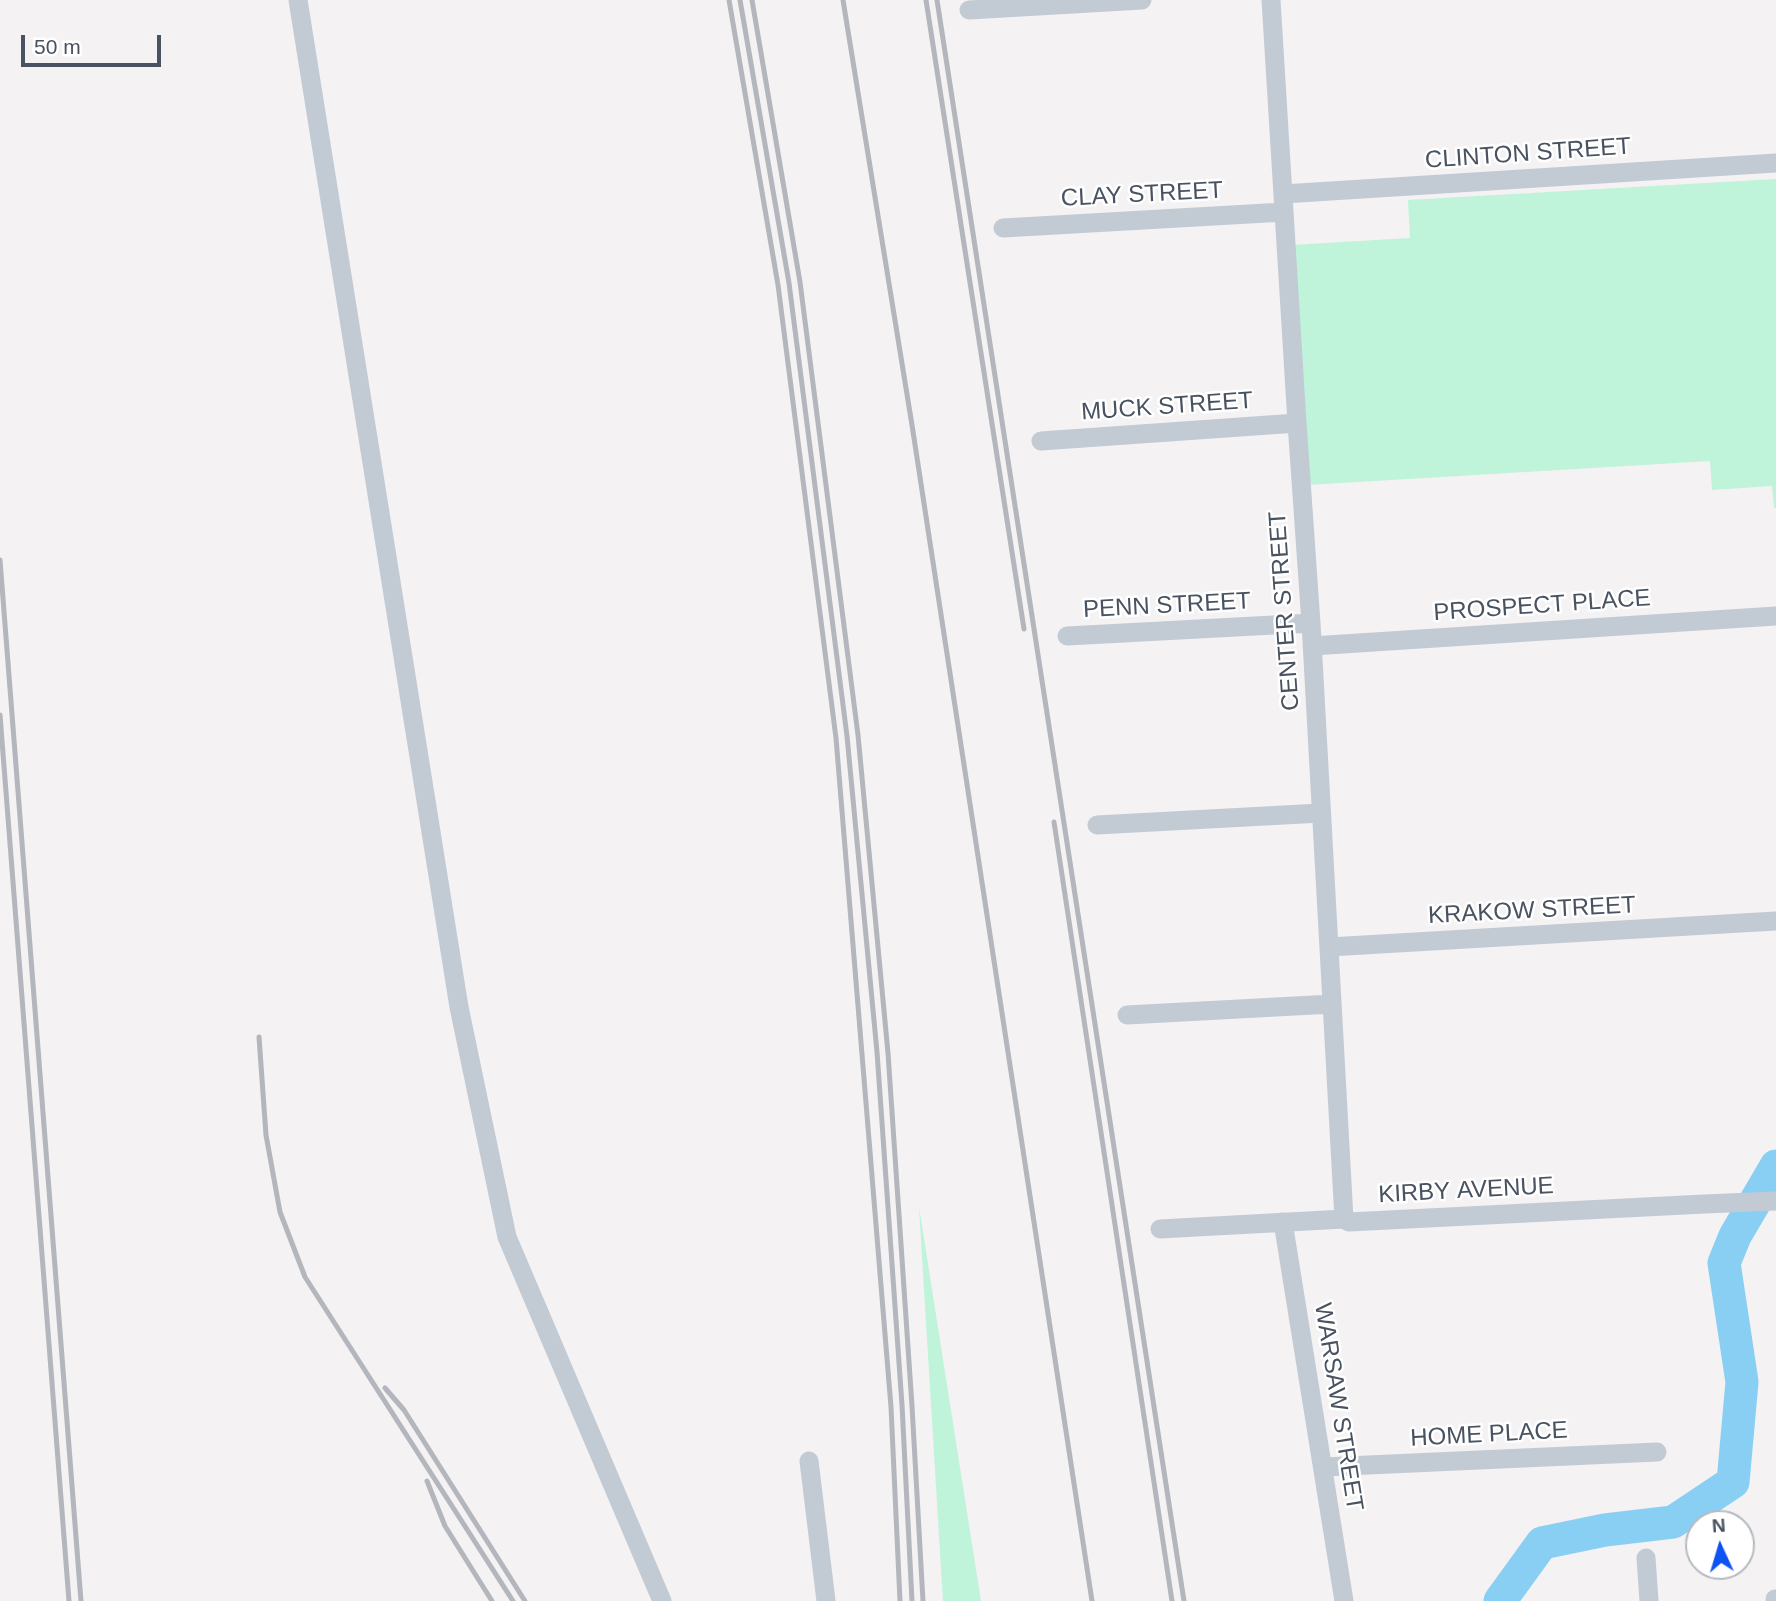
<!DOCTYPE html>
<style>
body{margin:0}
#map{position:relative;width:1776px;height:1601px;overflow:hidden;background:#f4f2f2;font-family:Helvetica,sans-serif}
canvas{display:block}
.north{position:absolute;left:1685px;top:1510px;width:70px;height:70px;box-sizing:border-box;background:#fff;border:2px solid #b6bac0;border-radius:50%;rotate:356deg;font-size:19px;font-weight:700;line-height:28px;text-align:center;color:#485261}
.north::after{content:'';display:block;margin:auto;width:24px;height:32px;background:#0d53f3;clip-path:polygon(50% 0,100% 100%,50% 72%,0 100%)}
.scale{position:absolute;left:21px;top:35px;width:140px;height:32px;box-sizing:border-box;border:4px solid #485261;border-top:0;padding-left:9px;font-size:21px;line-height:24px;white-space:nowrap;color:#485261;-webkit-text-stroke:5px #fff;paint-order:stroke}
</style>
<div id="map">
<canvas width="1776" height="1601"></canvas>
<div class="north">N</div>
<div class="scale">50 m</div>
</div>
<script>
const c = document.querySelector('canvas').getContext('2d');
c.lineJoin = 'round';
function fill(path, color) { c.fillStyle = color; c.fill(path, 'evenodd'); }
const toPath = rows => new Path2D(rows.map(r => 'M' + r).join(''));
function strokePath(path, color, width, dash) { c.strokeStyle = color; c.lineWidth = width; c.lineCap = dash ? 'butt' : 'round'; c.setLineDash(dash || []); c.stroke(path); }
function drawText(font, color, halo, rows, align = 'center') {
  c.font = font + ' Helvetica,sans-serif'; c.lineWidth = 5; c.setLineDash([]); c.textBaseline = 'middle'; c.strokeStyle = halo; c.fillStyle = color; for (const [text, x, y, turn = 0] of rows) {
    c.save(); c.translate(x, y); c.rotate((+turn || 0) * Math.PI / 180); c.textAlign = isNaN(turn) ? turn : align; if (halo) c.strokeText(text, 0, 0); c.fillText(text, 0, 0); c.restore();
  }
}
fill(toPath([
 [1776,179,1776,508,1774,508,1772,486,1712,490,1710,461,1307,485,1292,245,1410,238,1408,200],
 [919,1207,981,1601,943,1601]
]), '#bff3da');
strokePath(toPath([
 [1500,1601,1542,1543,1605,1530,1673,1522,1733,1482,1742,1382,1724,1263,1735,1236,1776,1166]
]), '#89cff3', 33);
strokePath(toPath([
 [298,0,459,1007,507,1237,662,1601],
 [1271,0,1297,423,1311,623,1344,1219],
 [969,10,1142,0],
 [1283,194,1776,163],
 [1003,228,1284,212],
 [1041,441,1297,423],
 [1067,636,1311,623],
 [1312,646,1776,616],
 [1097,825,1321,813],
 [1329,947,1776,921],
 [1127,1015,1332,1004],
 [1283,1222,1344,1601],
 [1160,1229,1344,1219,1349,1222,1704,1204,1776,1201],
 [809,1461,826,1601],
 [1324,1467,1657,1452],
 [1646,1558,1649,1601],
 [1775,1599,1776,1599]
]), '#c2cad4', 19);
strokePath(toPath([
 [729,0,778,285,836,738,891,1407,900,1601],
 [740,0,789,283,847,736,877,1052,902,1405,912,1601],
 [752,0,800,282,858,735,888,1053,912,1406,923,1601],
 [843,0,912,425,1092,1601],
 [926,0,1024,629],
 [937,0,1184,1601],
 [0,560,81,1601],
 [0,715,69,1601],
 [1054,822,1172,1601],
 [259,1037,266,1135,280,1212,305,1277,513,1601],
 [385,1388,404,1410,525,1601],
 [427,1481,445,1526,492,1601]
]), '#b3b6bc', 5);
drawText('24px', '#485261', '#fff', [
 ["CLINTON STREET",1528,154,-4],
 ["CLAY STREET",1142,195,-3],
 ["MUCK STREET",1167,407,-4],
 ["PENN STREET",1167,606,-3],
 ["PROSPECT PLACE",1542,606,-4],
 ["CENTER STREET",1285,611,-94],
 ["KRAKOW STREET",1532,911,-3],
 ["KIRBY AVENUE",1466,1191,-3],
 ["WARSAW STREET",1338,1407,81],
 ["HOME PLACE",1489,1435,-3]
]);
</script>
